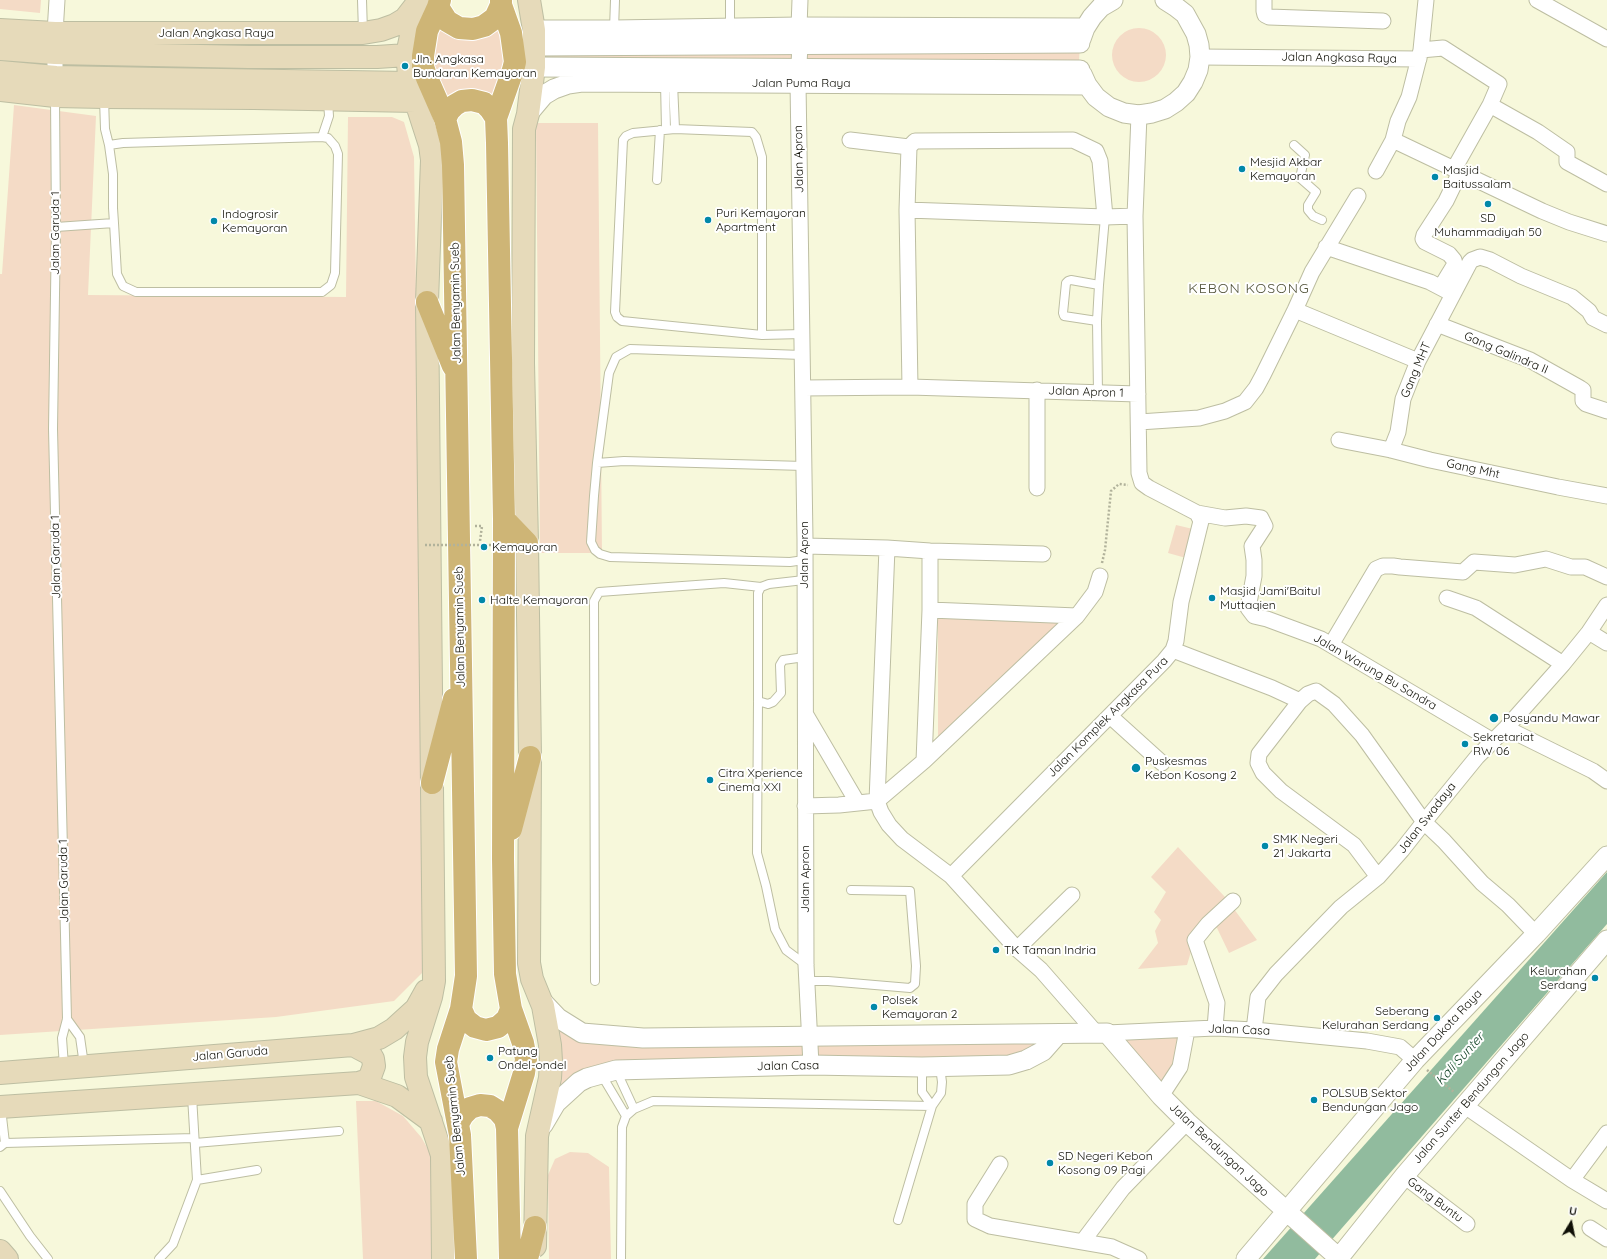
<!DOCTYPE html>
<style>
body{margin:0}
#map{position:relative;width:1607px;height:1259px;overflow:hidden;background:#f7f8db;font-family:Quicksand,sans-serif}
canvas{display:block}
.north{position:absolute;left:1551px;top:1203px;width:40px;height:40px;-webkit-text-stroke:3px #fff;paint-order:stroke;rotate:10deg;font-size:11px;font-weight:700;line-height:16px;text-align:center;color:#101007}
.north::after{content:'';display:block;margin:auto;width:14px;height:18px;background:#101007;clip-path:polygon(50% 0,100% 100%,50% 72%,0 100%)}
</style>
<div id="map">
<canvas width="1607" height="1259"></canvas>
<div class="north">U</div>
</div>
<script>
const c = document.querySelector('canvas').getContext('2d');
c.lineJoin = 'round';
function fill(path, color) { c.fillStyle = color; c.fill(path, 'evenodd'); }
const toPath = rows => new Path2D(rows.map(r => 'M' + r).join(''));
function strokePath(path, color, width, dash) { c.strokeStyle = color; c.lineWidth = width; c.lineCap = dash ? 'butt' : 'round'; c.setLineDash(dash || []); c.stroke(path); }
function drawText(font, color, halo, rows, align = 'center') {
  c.font = font + ' Quicksand,sans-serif'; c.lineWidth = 4; c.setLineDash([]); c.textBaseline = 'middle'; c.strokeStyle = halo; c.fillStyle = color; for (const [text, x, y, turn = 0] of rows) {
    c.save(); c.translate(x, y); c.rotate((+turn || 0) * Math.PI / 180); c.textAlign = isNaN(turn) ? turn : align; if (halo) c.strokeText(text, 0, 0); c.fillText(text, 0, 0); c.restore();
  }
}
fill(toPath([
 [0,0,41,0,40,13,0,9],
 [501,5,511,33,504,97,445,119,423,56,438,7,459,28],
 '1112 55a27 27 0 1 1 54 0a27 27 0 1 1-54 0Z',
 [534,34,1080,43,1079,61,534,67],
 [14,105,96,116,88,295,346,297,348,117,392,117,404,122,414,157,426,969,394,1001,276,1017,0,1035,0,274,2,274],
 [536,123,598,123,602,553,540,553],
 [1176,525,1193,529,1186,558,1168,553],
 [938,614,1064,619,938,739],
 [1178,847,1225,897,1257,940,1229,953,1217,928,1200,921,1187,965,1138,969,1158,943,1155,931,1161,920,1154,912,1166,892,1151,877],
 [540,999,582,1033,1058,1034,1026,1060,616,1070,567,1092,547,1089],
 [1187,1030,1161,1096,1107,1033],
 [356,1101,376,1101,403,1116,421,1137,432,1156,433,1259,363,1259],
 [570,1152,588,1153,609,1167,611,1259,549,1259,548,1175,555,1159]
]), '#f4dbc6');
fill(toPath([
 [1607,872,1607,924,1315,1259,1263,1259]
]), '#91bb9e');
const service = toPath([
 [362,0,363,32],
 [730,0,730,28],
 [614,30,615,0],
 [665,83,666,129],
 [673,83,675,129],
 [55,97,56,227,53,429,67,1019,62,1038,64,1066],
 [104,98,105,129,109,145,123,143,322,137,328,138,335,146,338,154,335,273,331,285,322,292,136,292,123,286,117,274,114,223],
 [322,137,329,116,328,101],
 [1294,145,1305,155,1300,178,1316,192,1308,205,1308,210,1313,216,1322,220],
 [657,180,660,130],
 [56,227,114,223,113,208,113,174,109,145],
 [1099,285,1071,280,1068,281,1066,283,1063,313,1064,316,1097,321,1099,285,1105,217],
 [1097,321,1098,393],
 [762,335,762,157,756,137,752,132,675,129,633,133,626,136,623,140,615,312,617,317,622,321,762,335,802,334],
 [597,463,609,373,616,357,630,349,802,355],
 [804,466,624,461,597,463,594,496,591,542,595,550,600,554,610,557,790,562,804,560],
 [804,580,769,584,761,587,758,593,758,701,757,853,766,886,775,929,786,950,806,965],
 [758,701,768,704,773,702,781,693,780,665,783,660,805,657],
 [595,981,594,601,599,592,724,583,761,587],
 [807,981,828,981,910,988,915,984,916,966,910,891,851,890],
 [67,1019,80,1037,84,1065],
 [922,1067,922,1092,932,1106],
 [616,1070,634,1109],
 [601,1074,626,1116],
 [5,1143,194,1138],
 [195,1143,339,1131],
 [0,1147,5,1143,1,1108],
 [197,1180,257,1170],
 [0,1191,30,1236,48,1259],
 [898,1220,932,1106,941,1093,942,1082,940,1067],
 [159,1259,173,1244,197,1180,192,1096],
 [621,1259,622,1127,626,1116,634,1109,653,1101,932,1106]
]);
const minor = toPath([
 [1264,0,1264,11,1265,15,1269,17,1383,21],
 [1537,0,1607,39],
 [799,27,800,0],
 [800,45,798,83,805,539,806,965,811,1065],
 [1421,50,1443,48,1499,84,1490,105,1454,169],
 [1200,57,1419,59],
 [55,87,55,33,57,0],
 [1490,105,1538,132,1567,152,1567,162,1607,184],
 [850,140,909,147],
 [1393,140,1542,211,1569,222,1607,234],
 [1376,171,1393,140,1398,121,1409,97,1421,50,1426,0],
 [907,210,1105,217,1135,216],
 [1326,247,1430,282,1449,292],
 [1441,287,1455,264,1454,260,1449,254,1425,242,1423,239,1424,235,1446,201,1460,172],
 [1295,310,1418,361],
 [1437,324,1530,360,1580,388,1583,390,1583,401,1586,404,1607,411],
 [910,387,907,210,909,147,915,141,1073,140,1096,151,1100,161,1105,217],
 [803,388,910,387,1138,394],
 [1037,390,1037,488],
 [1139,422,1199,418,1225,411,1245,402,1256,388,1263,375,1295,310,1312,272,1358,196],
 [1339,440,1391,450,1430,460,1558,487,1607,496],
 [1391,450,1398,432,1403,399,1418,361,1470,262,1472,260,1480,257,1490,260,1521,276,1572,297,1589,311,1593,318,1607,325],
 [1197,513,1225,518,1246,516,1261,518,1265,526,1252,546,1254,560,1254,576,1248,608,1254,616,1267,619,1321,639,1493,741],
 [805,546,887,548,930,551,1043,554],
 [887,548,877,801,881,812,889,825,902,839,951,876,1017,949,1041,970,1097,1034],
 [1447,598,1476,608,1563,664],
 [930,610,1077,616],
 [1589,632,1607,643],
 [1331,645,1376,569,1383,566,1393,566,1400,567,1463,572,1474,562,1515,565,1546,559,1571,567,1585,567,1607,577],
 [1173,650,1272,688,1300,701],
 [806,715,857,802],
 [1110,716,1162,763],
 [1506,728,1593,771,1607,781],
 [924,761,930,610,930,551],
 [805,806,839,805,877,801,924,761,1077,616,1095,592,1100,576],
 [951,876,1164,661,1173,650,1176,641,1181,602,1201,521,1197,513,1149,488,1142,483,1139,473,1135,216,1139,115],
 [1378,877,1354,845,1281,791,1263,773,1258,763,1259,754,1300,701,1308,694,1316,691,1334,704,1362,735,1424,822,1444,841,1482,883,1508,905,1536,934],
 [1017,949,1072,895],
 [1215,1028,1217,1003,1195,940,1208,924,1233,901],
 [1254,1030,1258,997,1276,974,1341,907,1378,877,1402,850,1424,822,1477,757,1506,728,1563,664,1589,632,1607,605],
 [1107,1033,1215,1028,1254,1030,1367,1041,1400,1047,1415,1060],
 [1161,1096,1180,1067,1187,1030],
 [1465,1106,1572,1180,1607,1201],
 [1000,1164,975,1204,975,1219,990,1226,1112,1247,1139,1259],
 [1404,1176,1467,1224],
 [1572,1180,1607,1133],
 [1590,1228,1607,1239],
 [1083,1241,1123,1188,1187,1122]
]);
const tertiary = toPath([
 [534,30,614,30,799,27,1085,28],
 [1081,39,1085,28,1092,17,1101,7,1113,0],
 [534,46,1080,43],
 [534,67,1080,70],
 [1082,74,1087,85,1096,97,1109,107,1124,113,1139,115,1152,113,1165,109,1176,102,1186,93,1193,82,1198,70,1200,57,1199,45,1196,34,1185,14,1176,7,1165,0],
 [528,114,544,95,554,89,568,84,582,82,1087,85],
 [540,999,558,1018,582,1033,643,1038,1107,1033,1161,1096,1187,1122,1340,1259],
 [543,1125,556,1103,579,1082,587,1078,616,1070,811,1065,922,1067,1009,1065,1026,1060,1043,1051,1058,1034],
 [1246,1259,1415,1060,1536,934,1607,856],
 [1338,1259,1405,1175,1607,940]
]);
const secondary = toPath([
 [423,0,412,31,407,55,410,83,430,145,432,160,427,302,434,981,431,997,417,1042,415,1057,416,1077,442,1155,443,1259],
 [529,0,534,30,534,67,528,114,524,129,523,363,527,543,530,757,529,963,532,979,543,1006,550,1045,551,1061,550,1078,537,1136,535,1246],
 [0,30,55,33,363,33,381,30,395,25,405,19,419,1],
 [0,49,55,53,249,57,377,57,407,55],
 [0,72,56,77,158,79,410,83],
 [0,90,55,96,104,97,254,98,416,101],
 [353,1045,370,1054,373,1059,374,1066,370,1077,365,1081,359,1083],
 [0,1073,353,1045,379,1038,394,1029,416,1009,426,991],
 [0,1107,359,1083,397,1096,431,1121],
 [0,1251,7,1259]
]);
const primary = toPath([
 [440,0,438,7,427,31,423,56,423,67,427,78,445,119,451,142,453,165,466,976,461,1009,448,1049,446,1062,460,1135,466,1259],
 [501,0,501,5,511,33,515,62,513,70,496,118,497,143,504,519,503,859,505,974,511,1009,523,1043,526,1059,524,1073,507,1128,510,1259],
 [438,7,447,21,459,28,473,29,484,26,495,18,501,5],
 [445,119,449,111,455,105,462,101,472,100,484,103,490,109,496,118],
 [427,302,453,366],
 [504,519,527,543],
 [432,783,454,699],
 [511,829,530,757],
 [461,1009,466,1020,475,1027,486,1030,498,1027,507,1019,511,1009],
 [458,1124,463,1115,470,1108,480,1105,490,1106,498,1111,505,1119,507,1128],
 [527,1259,535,1227]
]);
strokePath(service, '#bdbea2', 10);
strokePath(minor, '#bdbea2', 17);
strokePath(tertiary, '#bdbea2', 21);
strokePath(secondary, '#bdbea2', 24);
strokePath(primary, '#fff', 24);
strokePath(toPath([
 [475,526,482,526,480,541],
 [1102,563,1105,550,1111,491,1119,484,1128,485],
 [1427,1070,1454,1092]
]), '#b1b29b', 2.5, [2, 2]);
strokePath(service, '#fff', 8);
strokePath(minor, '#fff', 15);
strokePath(tertiary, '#fff', 19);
strokePath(secondary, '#e6daba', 22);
strokePath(primary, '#ceb576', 22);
strokePath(toPath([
 [425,545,530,545]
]), '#b1b29b', 2.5, [2, 2]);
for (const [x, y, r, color] of [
 [405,66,4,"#0188a9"],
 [1242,169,4,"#0188a9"],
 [1435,177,4,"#0188a9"],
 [1488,204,4,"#0188a9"],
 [708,220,4,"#0188a9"],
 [214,221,4,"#0188a9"],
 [484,547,4,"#0188a9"],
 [1212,598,4,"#0188a9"],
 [482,600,4,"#0188a9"],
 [1494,718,5,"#0188a9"],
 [1465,744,4,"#0188a9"],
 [1136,768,5,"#0188a9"],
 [710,780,4,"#0188a9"],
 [1265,846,4,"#0188a9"],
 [996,950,4,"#0188a9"],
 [1595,978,4,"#0188a9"],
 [874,1007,4,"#0188a9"],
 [1437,1018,4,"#0188a9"],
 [490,1058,4,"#0188a9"],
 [1314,1100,4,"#0188a9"],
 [1050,1163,4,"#0188a9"]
]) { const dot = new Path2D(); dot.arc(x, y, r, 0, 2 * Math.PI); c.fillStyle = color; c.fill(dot); strokePath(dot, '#fff', 1.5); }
drawText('12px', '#101007', '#fff', [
 ["Jalan Angkasa Raya",216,33],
 ["Jalan Angkasa Raya",1339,58,1],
 ["Jalan Puma Raya",801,83],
 ["Jalan Apron",799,159,-91],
 ["Jalan Garuda 1",55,233,-90],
 ["Jalan Benyamin Sueb",456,303,-91],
 ["Gang Galindra II",1506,353,23],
 ["Gang MHT",1416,370,-67],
 ["Jalan Apron 1",1086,392,2],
 ["Gang Mht",1473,469,12],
 ["Jalan Apron",804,555,-90],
 ["Jalan Garuda 1",56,557,-91],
 ["Jalan Benyamin Sueb",460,627,-91],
 ["Jalan Warung Bu Sandra",1375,672,30],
 ["Jalan Komplek Angkasa Pura",1108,717,-45],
 ["Jalan Swadaya",1427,818,-52],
 ["Jalan Apron",805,879,-90],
 ["Jalan Garuda 1",64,881,-91],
 ["Jalan Casa",1239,1030,2],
 ["Jalan Dakota Raya",1443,1031,-47],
 ["Jalan Garuda",230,1054,-5],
 ["Jalan Casa",788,1066,-1],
 ["Jalan Sunter Bendungan Jago",1471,1098,-49],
 ["Jalan Benyamin Sueb",455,1116,-96],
 ["Jalan Bendungan Jago",1219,1150,43],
 ["Gang Buntu",1435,1200,37]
]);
drawText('12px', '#101007', '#fff', [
 ["Jln. Angkasa",413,59],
 ["Bundaran Kemayoran",413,73],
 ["Mesjid Akbar",1250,162],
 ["Kemayoran",1250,176],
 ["Masjid",1443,170],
 ["Baitussalam",1443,184],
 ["Puri Kemayoran",716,213],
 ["Apartment",716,227],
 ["Indogrosir",222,214],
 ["Kemayoran",222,228],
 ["SD",1488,218,"center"],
 ["Muhammadiyah 50",1488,232,"center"],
 ["Kemayoran",492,547],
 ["Masjid Jami'Baitul",1220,591],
 ["Muttaqien",1220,605],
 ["Halte Kemayoran",490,600],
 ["Posyandu Mawar",1503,718],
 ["Sekretariat",1473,737],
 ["RW 06",1473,751],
 ["Puskesmas",1145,761],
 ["Kebon Kosong 2",1145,775],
 ["Citra Xperience",718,773],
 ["Cinema XXI",718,787],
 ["SMK Negeri",1273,839],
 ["21 Jakarta",1273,853],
 ["TK Taman Indria",1004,950],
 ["Kelurahan",1587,971,"right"],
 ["Serdang",1587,985,"right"],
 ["Polsek",882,1000],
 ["Kemayoran 2",882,1014],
 ["Seberang",1429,1011,"right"],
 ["Kelurahan Serdang",1429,1025,"right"],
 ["Patung",498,1051],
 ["Ondel-ondel",498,1065],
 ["POLSUB Sektor",1322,1093],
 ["Bendungan Jago",1322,1107],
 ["SD Negeri Kebon",1058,1156],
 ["Kosong 09 Pagi",1058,1170]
], 'left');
drawText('italic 13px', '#154629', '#fff', [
 ["Kali Sunter",1460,1059,-48]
]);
c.letterSpacing = '1px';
drawText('14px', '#53543b', '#fff', [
 ["KEBON KOSONG",1249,289]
]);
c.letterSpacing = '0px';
</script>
